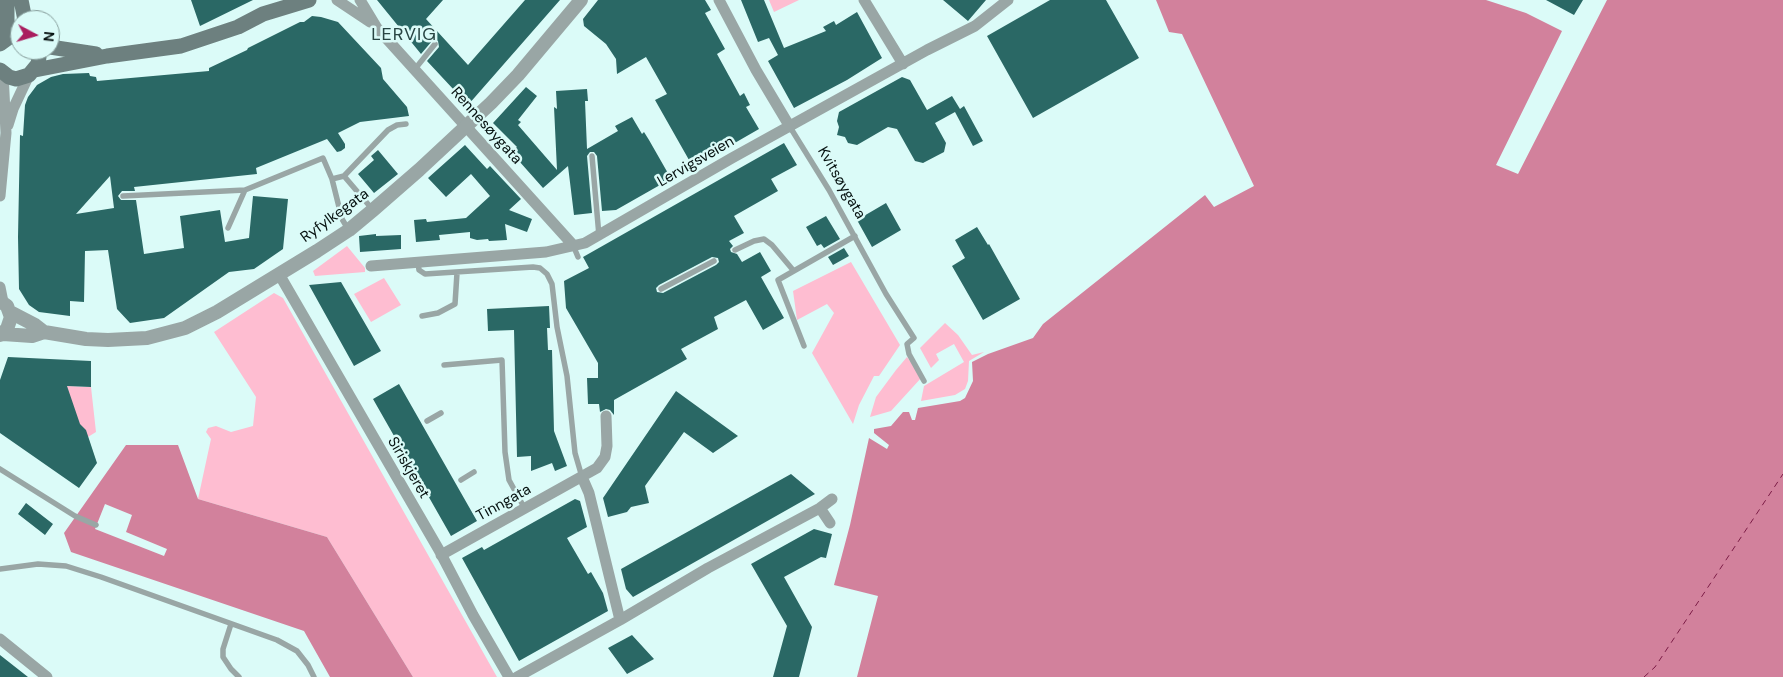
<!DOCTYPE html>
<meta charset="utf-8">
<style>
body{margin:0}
#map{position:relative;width:1783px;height:677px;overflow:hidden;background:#dbfbf8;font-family:"DM Sans",sans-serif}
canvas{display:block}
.north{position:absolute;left:10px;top:10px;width:50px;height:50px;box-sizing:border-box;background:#dbfbf8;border:1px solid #869d9b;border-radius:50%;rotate:96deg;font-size:14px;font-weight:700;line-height:20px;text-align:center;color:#061110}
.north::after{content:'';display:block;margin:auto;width:18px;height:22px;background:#a91e5f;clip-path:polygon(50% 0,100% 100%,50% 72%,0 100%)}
</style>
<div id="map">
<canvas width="1783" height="677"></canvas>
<div class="north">N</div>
</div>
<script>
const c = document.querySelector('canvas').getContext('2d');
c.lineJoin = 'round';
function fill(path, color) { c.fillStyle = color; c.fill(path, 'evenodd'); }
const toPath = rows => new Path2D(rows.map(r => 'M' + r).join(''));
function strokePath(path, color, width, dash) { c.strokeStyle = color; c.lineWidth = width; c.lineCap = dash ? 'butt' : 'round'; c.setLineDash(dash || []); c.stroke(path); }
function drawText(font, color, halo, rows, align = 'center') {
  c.font = font + ' "DM Sans",sans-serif'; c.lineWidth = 5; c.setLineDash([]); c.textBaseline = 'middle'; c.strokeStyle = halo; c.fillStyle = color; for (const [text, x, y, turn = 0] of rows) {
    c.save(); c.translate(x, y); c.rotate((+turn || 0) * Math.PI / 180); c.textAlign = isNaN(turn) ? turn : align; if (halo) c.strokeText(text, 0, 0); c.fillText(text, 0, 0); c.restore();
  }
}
fill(toPath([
 [769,0,799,0,774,12],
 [347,246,365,268,365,272,315,276,313,271],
 [851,262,900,345,879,376,874,376,859,405,853,424,812,353,834,313,827,304,797,320,793,291],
 [384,278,401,305,371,322,354,294],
 [274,293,283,298,497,677,413,677,327,537,198,499,211,439,206,432,208,428,216,426,231,432,253,426,256,397,214,332],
 [945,323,958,335,972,355,984,352,969,361,968,381,965,389,955,395,921,401,924,386,964,362,954,344,936,354,939,360,931,368,920,348],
 [907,357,922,377,891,411,870,417,876,397,896,370],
 [67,386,91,387,96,432,75,445]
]), '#febdd1');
fill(toPath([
 [1156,0,1486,0,1526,13,1562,31,1496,165,1518,174,1607,0,1783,0,1783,677,857,677,878,596,834,585,850,525,869,438,887,449,889,445,874,433,874,429,891,426,903,412,909,412,912,420,915,420,918,408,960,401,965,398,973,381,972,362,988,354,1033,338,1043,324,1205,195,1214,207,1254,186,1182,34,1169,32],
 [126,445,178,445,198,499,327,537,413,677,330,677,304,631,71,552,64,533]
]), '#d2819c');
fill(toPath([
 [105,504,132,515,126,532,167,549,164,556,95,529]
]), '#dbfbf8');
strokePath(toPath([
 [1644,677,1655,667,1783,474]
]), '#7c1c46', 1, [6, 5]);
fill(toPath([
 [191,0,253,0,200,26],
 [377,0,443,0,426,19,468,65,525,0,560,0,468,105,427,61,439,47,438,41,435,39,432,41,421,54],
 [598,0,705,0,711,10,705,13,725,49,717,54,740,96,744,93,750,105,746,107,759,129,693,167,655,100,667,94,646,57,617,74,616,59,606,44,584,26,583,19],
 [741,0,764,0,784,48,826,31,823,27,834,21,836,25,857,12,882,58,847,80,794,108,768,61,778,55,769,38,758,42],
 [943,0,986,0,968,21],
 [1050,0,1106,0,1139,58,1033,118,987,36],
 [1546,0,1583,0,1574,15],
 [312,16,321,17,338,22,381,68,383,79,407,107,409,116,360,122,338,133,345,144,345,148,341,151,337,152,327,139,256,168,257,174,134,187,135,191,122,191,118,196,121,200,136,200,144,254,184,248,180,216,220,210,225,242,249,238,253,196,288,199,283,249,254,269,229,272,164,318,130,323,117,309,108,250,85,251,84,302,70,301,70,316,39,312,29,305,19,289,18,237,20,135,23,136,25,105,28,97,37,85,51,77,63,74,89,73,90,76,96,77,97,81,209,71,209,68,247,50,248,48,300,22,304,22],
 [110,176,114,208,76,214],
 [902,77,910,80,927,110,952,96,960,109,964,106,983,141,973,146,955,112,935,123,946,143,944,152,923,163,915,161,897,129,888,127,857,145,848,143,845,137,837,135,839,127,837,121,839,112],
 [526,87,537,96,518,120,521,122,518,125,557,170,554,107,557,109,556,91,587,89,588,101,585,101,587,149,618,131,615,126,632,117,642,134,644,132,649,140,669,175,667,181,616,210,602,211,597,156,594,152,590,152,587,156,592,213,574,215,568,166,543,188,511,152,517,147,493,123],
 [784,143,797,165,771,179,778,191,734,216,744,233,729,241,733,246,730,249,731,252,737,254,742,262,760,252,771,271,761,277,784,318,763,330,746,300,714,317,718,329,681,349,687,359,614,400,614,415,610,410,606,409,600,412,599,404,588,404,587,378,598,378,598,363,566,308,564,281,589,268,583,257],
 [712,257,718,258,719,262,716,265,663,293,657,292,656,288,659,285],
 [465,145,487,169,490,166,521,199,509,210,532,219,527,232,505,224,507,240,489,241,488,239,477,240,470,238,470,232,439,235,440,240,416,242,414,220,426,219,427,222,466,218,490,196,471,174,446,197,428,178],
 [378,150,398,174,374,193,358,174,374,160,371,156],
 [886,203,901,230,872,247,857,220],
 [826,216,840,239,824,248,821,244,817,246,806,227],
 [977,227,988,245,989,244,1020,299,983,320,952,266,965,258,955,240],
 [376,234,376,236,401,235,401,249,360,252,359,236],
 [844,248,849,256,833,265,828,257],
 [341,282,381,351,354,366,309,285],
 [549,306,550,328,547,328,548,350,552,350,554,431,567,466,555,471,552,463,531,471,531,456,517,457,514,330,488,331,487,309],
 [8,357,91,361,91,387,67,386,80,424,86,430,97,463,79,488,0,433,0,380],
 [399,384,477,521,451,536,373,399],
 [676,391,738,436,713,453,684,432,645,486,649,503,631,507,627,512,608,517,603,498],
 [791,474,815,494,633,597,626,589,621,569],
 [575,499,580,501,587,527,567,538,588,574,591,572,603,593,608,611,519,661,462,558,482,547,484,550],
 [26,503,53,524,45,535,18,514],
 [814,529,832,534,826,558,821,557,784,577,812,627,799,677,773,677,787,626,751,564],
 [632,635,654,659,627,674,608,648],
 [0,655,28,677,0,677]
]), '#2a6865');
strokePath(toPath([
 [415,69,435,44],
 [790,127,829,190,886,294,914,338,907,344,909,354,924,381],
 [592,156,599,236],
 [344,176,373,210],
 [332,179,344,176,388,130,397,125,406,124],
 [123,196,245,190,323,158,332,179,342,219,348,229],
 [228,228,245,190],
 [573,245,578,257],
 [735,250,754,241,764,239,772,245,793,270],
 [418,263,419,270,425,274,533,267,540,268,547,274,552,284,557,327,567,376,575,453,582,477],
 [661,289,714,261],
 [422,316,438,313,455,304,457,273],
 [804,346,778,280,855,236],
 [444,365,502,360,505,452,509,480,525,509],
 [427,421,441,413],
 [0,469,75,516,96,525],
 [461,480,474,472],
 [0,569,38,564,66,566,101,577,277,640,297,651,308,665,314,677],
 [231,624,223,649,223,657,231,669,239,677]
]), '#99a6a5', 5.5);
strokePath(toPath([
 [337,0,370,22],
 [360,0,377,28,573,245],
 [719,0,756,70,790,127],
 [864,0,903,64],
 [8,125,13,109,29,75],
 [0,196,6,133,3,73],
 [371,266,546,252,585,243,732,158,927,50,975,26,1008,0],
 [279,274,439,550,473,615,509,677],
 [0,287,3,302],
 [582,477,589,493,620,620],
 [820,508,830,523],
 [441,555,597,468,605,457,607,446,606,416],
 [0,639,47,677],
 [517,677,620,620,708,568,820,508,832,499]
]), '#99a6a5', 11);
strokePath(toPath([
 [0,301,7,306,11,317,7,329,0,335],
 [10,312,35,325,44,332],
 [3,334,32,336,44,332,86,339,108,340,147,338,185,328,217,312,317,251,349,230,373,210,419,170,491,103,518,75,581,0]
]), '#99a6a5', 14);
strokePath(toPath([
 [21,0,25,20],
 [3,41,7,22,7,0],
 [0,44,11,36,20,35],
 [50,47,96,54],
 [0,70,9,77,16,79,29,75,38,64,39,57,38,50],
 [35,70,107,56,181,46,238,27,263,14,309,0]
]), '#6d807f', 15);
drawText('15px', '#061110', '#dbfbf8', [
 ["Rennesøygata",486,126,48],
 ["Lervigsveien",696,162,-30],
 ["Kvitsøygata",841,183,60],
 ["Ryfylkegata",335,216,-36],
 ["Siriskjeret",408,468,60],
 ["Tinngata",504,503,-29]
]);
c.letterSpacing = '1px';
drawText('18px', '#294543', '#dbfbf8', [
 ["LERVIG",404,35]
]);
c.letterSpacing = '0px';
</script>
